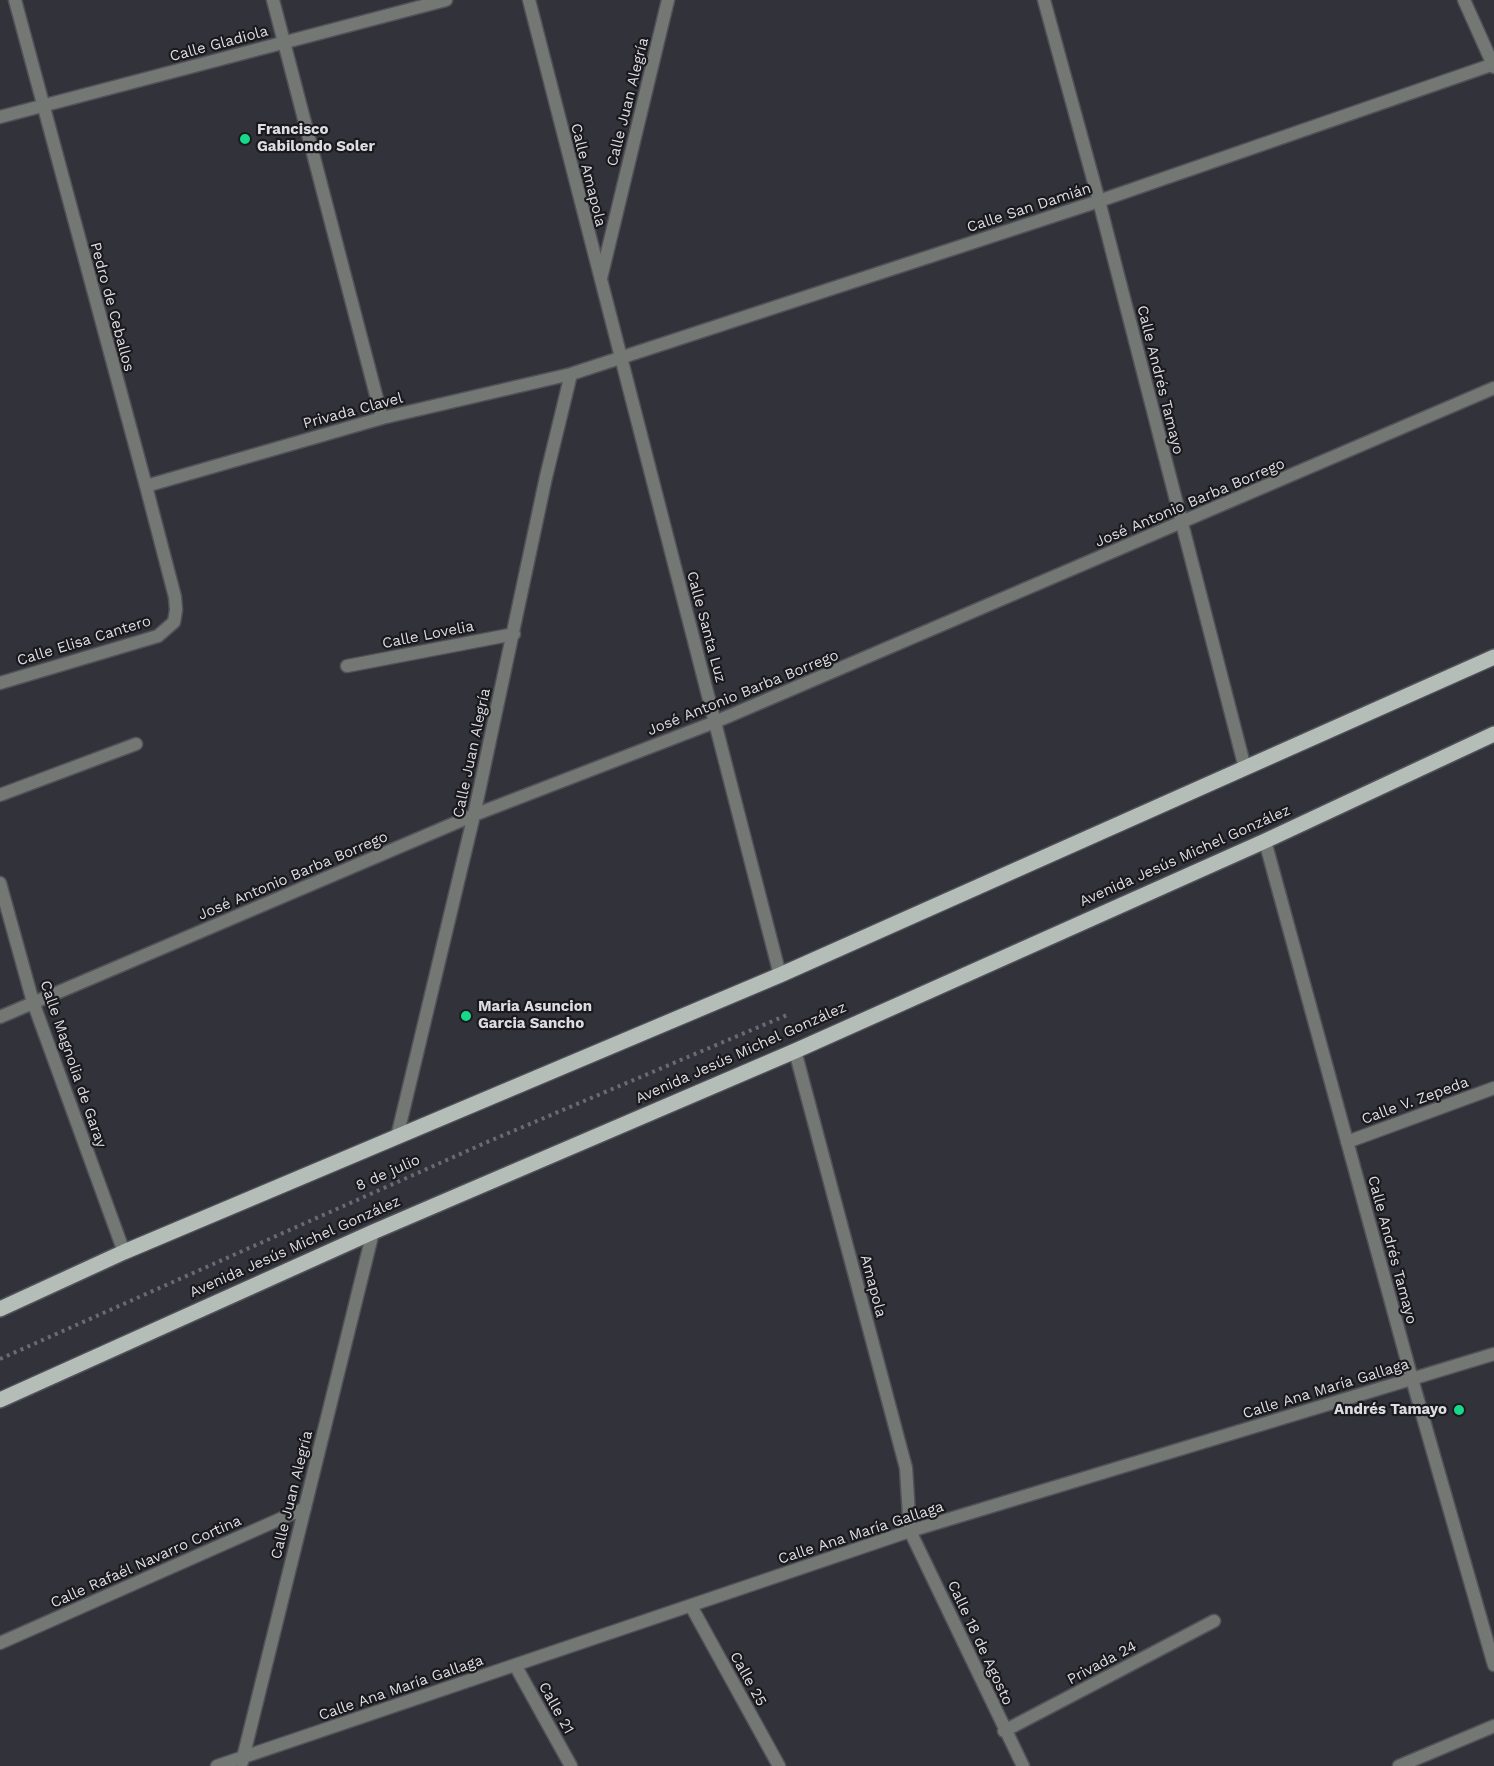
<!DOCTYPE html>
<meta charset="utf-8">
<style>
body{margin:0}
canvas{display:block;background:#32323a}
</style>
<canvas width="1494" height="1766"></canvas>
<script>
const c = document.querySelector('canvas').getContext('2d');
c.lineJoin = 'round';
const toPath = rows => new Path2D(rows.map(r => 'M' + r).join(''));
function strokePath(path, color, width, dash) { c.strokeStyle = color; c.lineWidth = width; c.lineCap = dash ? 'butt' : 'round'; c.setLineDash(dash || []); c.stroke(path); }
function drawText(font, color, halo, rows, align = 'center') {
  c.font = font + ' "Work Sans",sans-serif'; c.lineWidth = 4.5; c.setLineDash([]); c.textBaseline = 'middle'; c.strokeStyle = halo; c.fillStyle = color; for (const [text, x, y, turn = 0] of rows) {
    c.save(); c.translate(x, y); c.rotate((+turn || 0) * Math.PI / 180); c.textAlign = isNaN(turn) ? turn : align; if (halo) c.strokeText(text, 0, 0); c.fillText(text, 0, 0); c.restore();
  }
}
const minor = toPath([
 [273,0,382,418],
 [529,0,780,975],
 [1044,0,1099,201,1245,768],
 [1464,0,1494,67],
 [0,117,446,0],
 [601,278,668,0],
 [146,486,382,418,571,374,1099,201,1494,64],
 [347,666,514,634],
 [0,683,158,636,174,622,176,610,175,597,146,486,15,0],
 [0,795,136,744],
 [1265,841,1412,1379,1494,1665],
 [0,883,33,1002,124,1252],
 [0,1017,474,815,715,722,1494,388],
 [795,1051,906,1468,910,1531,1023,1766],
 [397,1137,474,815,546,477,571,374],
 [1347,1142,1494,1088],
 [691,1606,779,1766],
 [0,1643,305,1508],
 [515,1665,571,1766],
 [1004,1731,1214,1621],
 [242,1762,373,1232],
 [217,1766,910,1531,1494,1354],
 [1399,1766,1494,1726]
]);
const primary = toPath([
 [0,1309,124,1252,780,975,1494,657],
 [0,1400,373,1232,795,1051,1265,841,1494,734]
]);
strokePath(minor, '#515158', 15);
strokePath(primary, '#515158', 18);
strokePath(toPath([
 [0,1359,485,1143,787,1015]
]), '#6a6a72', 4, [3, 4.5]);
strokePath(minor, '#747875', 12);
strokePath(primary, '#b4bdb7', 15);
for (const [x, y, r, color] of [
 [245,139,6,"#16d989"],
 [466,1016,6,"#16d989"],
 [1459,1410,6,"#16d989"]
]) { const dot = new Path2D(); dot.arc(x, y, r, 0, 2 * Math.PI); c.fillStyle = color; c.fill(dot); strokePath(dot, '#1a1a1e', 2); }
drawText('15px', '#dcdce2', '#1a1a1e', [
 ["Calle Gladiola",219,44,-15],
 ["Calle Juan Alegría",628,102,-76],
 ["Calle Amapola",588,175,76],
 ["Calle San Damián",1029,208,-18],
 ["Pedro de Ceballos",112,307,75],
 ["Calle Andrés Tamayo",1160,380,76],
 ["Privada Clavel",353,411,-15],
 ["José Antonio Barba Borrego",1190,503,-23],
 ["Calle Santa Luz",706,627,75],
 ["Calle Lovelia",428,635,-11],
 ["Calle Elisa Cantero",84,641,-17],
 ["José Antonio Barba Borrego",743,693,-22],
 ["Calle Juan Alegría",472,753,-78],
 ["Avenida Jesús Michel González",1185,856,-24],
 ["José Antonio Barba Borrego",293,876,-23],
 ["Avenida Jesús Michel González",741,1053,-24],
 ["Calle Magnolia de Garay",73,1064,71],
 ["Calle V. Zepeda",1415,1101,-20],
 ["8 de julio",388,1173,-24],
 ["Avenida Jesús Michel González",295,1247,-24],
 ["Calle Andrés Tamayo",1392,1250,75],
 ["Amapola",873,1286,75],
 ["Calle Ana María Gallaga",1326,1389,-17],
 ["Calle Juan Alegría",292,1495,-76],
 ["Calle Ana María Gallaga",861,1533,-18],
 ["Calle Rafaél Navarro Cortina",146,1562,-24],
 ["Calle 18 de Agosto",980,1643,65],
 ["Privada 24",1102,1663,-28],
 ["Calle 25",748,1679,61],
 ["Calle Ana María Gallaga",401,1688,-19],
 ["Calle 21",556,1708,61]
]);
drawText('bold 15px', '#dcdce2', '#1a1a1e', [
 ["Francisco",257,130],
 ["Gabilondo Soler",257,147],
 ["Maria Asuncion",478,1007],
 ["Garcia Sancho",478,1024],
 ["Andrés Tamayo",1447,1410,"right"]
], 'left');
</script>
